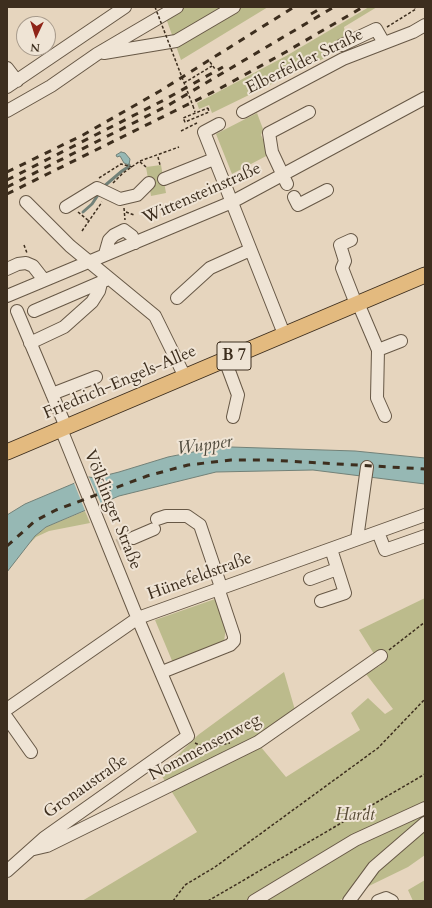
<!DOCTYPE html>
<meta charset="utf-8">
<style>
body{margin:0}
#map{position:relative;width:432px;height:908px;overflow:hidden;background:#e6d5be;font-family:Cardo,serif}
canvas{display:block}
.frame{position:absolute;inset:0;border:8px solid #3d2e1e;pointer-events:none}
.north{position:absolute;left:16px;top:16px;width:40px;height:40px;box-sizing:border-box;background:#efe4d5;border:1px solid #a89b8c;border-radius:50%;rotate:184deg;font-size:11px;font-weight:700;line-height:16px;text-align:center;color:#3d2e1e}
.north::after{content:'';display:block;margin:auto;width:14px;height:18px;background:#8f2418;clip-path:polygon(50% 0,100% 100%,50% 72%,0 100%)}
</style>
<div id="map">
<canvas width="432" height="908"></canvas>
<div class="frame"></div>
<div class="north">N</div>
</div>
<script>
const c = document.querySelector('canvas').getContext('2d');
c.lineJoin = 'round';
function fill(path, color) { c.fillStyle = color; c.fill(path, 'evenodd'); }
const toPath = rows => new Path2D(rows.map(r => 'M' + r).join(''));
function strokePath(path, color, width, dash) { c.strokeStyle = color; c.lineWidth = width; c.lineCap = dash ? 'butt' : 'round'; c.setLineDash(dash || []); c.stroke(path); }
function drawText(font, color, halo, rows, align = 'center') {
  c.font = font + ' Cardo,serif'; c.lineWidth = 4; c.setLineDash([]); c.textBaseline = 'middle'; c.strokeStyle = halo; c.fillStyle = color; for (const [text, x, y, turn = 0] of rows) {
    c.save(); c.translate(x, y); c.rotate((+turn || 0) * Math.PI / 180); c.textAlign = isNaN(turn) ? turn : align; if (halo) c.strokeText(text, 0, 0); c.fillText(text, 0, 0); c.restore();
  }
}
fill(toPath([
 [162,7,268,7,181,60],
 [369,7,377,7,344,27,345,33,340,43,327,57,212,113,209,105,199,109,197,103,286,56],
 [257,113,263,129,261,135,270,154,232,174,216,134],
 [161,165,166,193,151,196,146,167],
 [85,511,90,523,49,531,36,537,29,544,35,536,46,527],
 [425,598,425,855,408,867,338,901,82,901,197,832,160,773,198,735,284,672,295,710,260,746,286,777,360,730,351,713,368,698,385,714,393,709,366,674,381,665,359,630],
 [215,599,226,628,224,641,173,663,155,620],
 [425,880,425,901,413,901,408,890]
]), '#bcbb8c');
const water = toPath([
 [121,152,125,153,130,159,129,165,124,163,120,156,117,157,116,155,121,152],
 [231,447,355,451,425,458,425,484,313,470,216,472,119,496,46,527,35,536,7,572,7,515,25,504,89,477,95,478,119,472,168,457,203,450,231,447]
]);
fill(water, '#96b8b4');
strokePath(water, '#728178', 1);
fill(toPath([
 [89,477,102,506,86,513,74,483]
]), '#e6d5be');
strokePath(toPath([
 [102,188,122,171,128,167,129,165],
 [83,212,92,204,100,192]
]), '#728178', 3);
strokePath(toPath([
 [118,545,133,538]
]), '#c4b49e', 12, [12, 6]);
const minor = toPath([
 [342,45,376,29,384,43],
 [104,53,176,41,234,7],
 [7,68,17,81],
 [7,87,125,7],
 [7,111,51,86,97,54,177,7],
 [243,112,343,59,413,32,425,25],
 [219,124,204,132,284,334],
 [164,179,214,159],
 [287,184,272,152,269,133,309,112],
 [294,197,298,205,327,190],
 [26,202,70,246,155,316,185,377],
 [66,207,97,188,120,199,137,195,149,183],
 [351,240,340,245,345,261,342,268,356,304],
 [105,254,109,240,114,235,124,230,132,236,135,243],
 [7,269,18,264,26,263,33,266,44,280],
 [7,296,232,202,425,98],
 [177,298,210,268,250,250],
 [358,303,378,350,401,341],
 [17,311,66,427],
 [34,311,106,280],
 [30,343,64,327,92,302,99,291,101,283],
 [378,350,377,398,385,416],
 [225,360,238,395,233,417],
 [52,394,96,377],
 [157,519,166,516,187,516,200,525,221,587],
 [378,532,385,550,425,536],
 [133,538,154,529],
 [357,539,367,467],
 [310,579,337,569],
 [321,601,345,593,331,549],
 [162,672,230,645,234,641,234,636,218,588],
 [7,709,138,618,425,515],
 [7,718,31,752],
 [34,849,47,846,258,742,381,656],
 [7,871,44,838,188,736,135,612,61,429],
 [254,901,355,840,425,808],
 [349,901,374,867,425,823],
 [378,901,386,898,392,901]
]);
const major = toPath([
 [7,452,425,275]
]);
strokePath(minor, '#675846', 14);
strokePath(major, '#3d2e1e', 17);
strokePath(toPath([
 [387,27,416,9,415,8],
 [210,62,215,69],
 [184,83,212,66],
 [193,106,195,112],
 [208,108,209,112,185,122,183,118,208,108],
 [181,131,197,123],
 [158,157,160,165],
 [140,162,146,167],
 [99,178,121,164,132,167],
 [113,183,123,173,140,161,179,147],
 [124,208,125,220],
 [78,212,89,221],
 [126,212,134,215],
 [82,231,102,202],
 [24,245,27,253],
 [389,650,425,622],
 [195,743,206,748,230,743],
 [173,901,185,885,215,867,378,748,425,699],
 [208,901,425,774]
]), '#3d2e1e', 1.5, [3, 2]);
strokePath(minor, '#efe4d5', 12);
strokePath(major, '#e3ba7f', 15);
strokePath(toPath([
 [311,14,323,7],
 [7,172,83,135,160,91,294,7],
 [7,180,164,100,223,67],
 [7,187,167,106,334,7],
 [7,194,219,89,284,53,363,7],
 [7,546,35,521,56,510,147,476,188,465,231,460,269,460,425,469]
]), '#3d2e1e', 3, [7, 7]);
strokePath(toPath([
 [155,7,193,106]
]), '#3d2e1e', 1.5, [3, 2]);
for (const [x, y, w] of [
 [234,356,34]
]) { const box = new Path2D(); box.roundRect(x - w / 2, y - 14, w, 28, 3); c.fillStyle = '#efe4d5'; c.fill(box); strokePath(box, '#3d2e1e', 1); }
drawText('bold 16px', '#3d2e1e', null, [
 ["B 7",234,356]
]);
drawText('17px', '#3d2e1e', '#efe4d5', [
 ["Elberfelder Straße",305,62,-26],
 ["Wittensteinstraße",202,194,-24],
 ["Friedrich-Engels-Allee",120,383,-23],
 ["Völklinger Straße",112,510,68],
 ["Hünefeldstraße",200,577,-20],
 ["Nommensenweg",205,748,-28],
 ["Gronaustraße",86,787,-35]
]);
drawText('italic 17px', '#564a34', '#efe4d5', [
 ["Hardt",355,816]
]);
drawText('italic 18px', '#4f4a3c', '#efe4d5', [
 ["Wupper",205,446,-8]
]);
</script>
